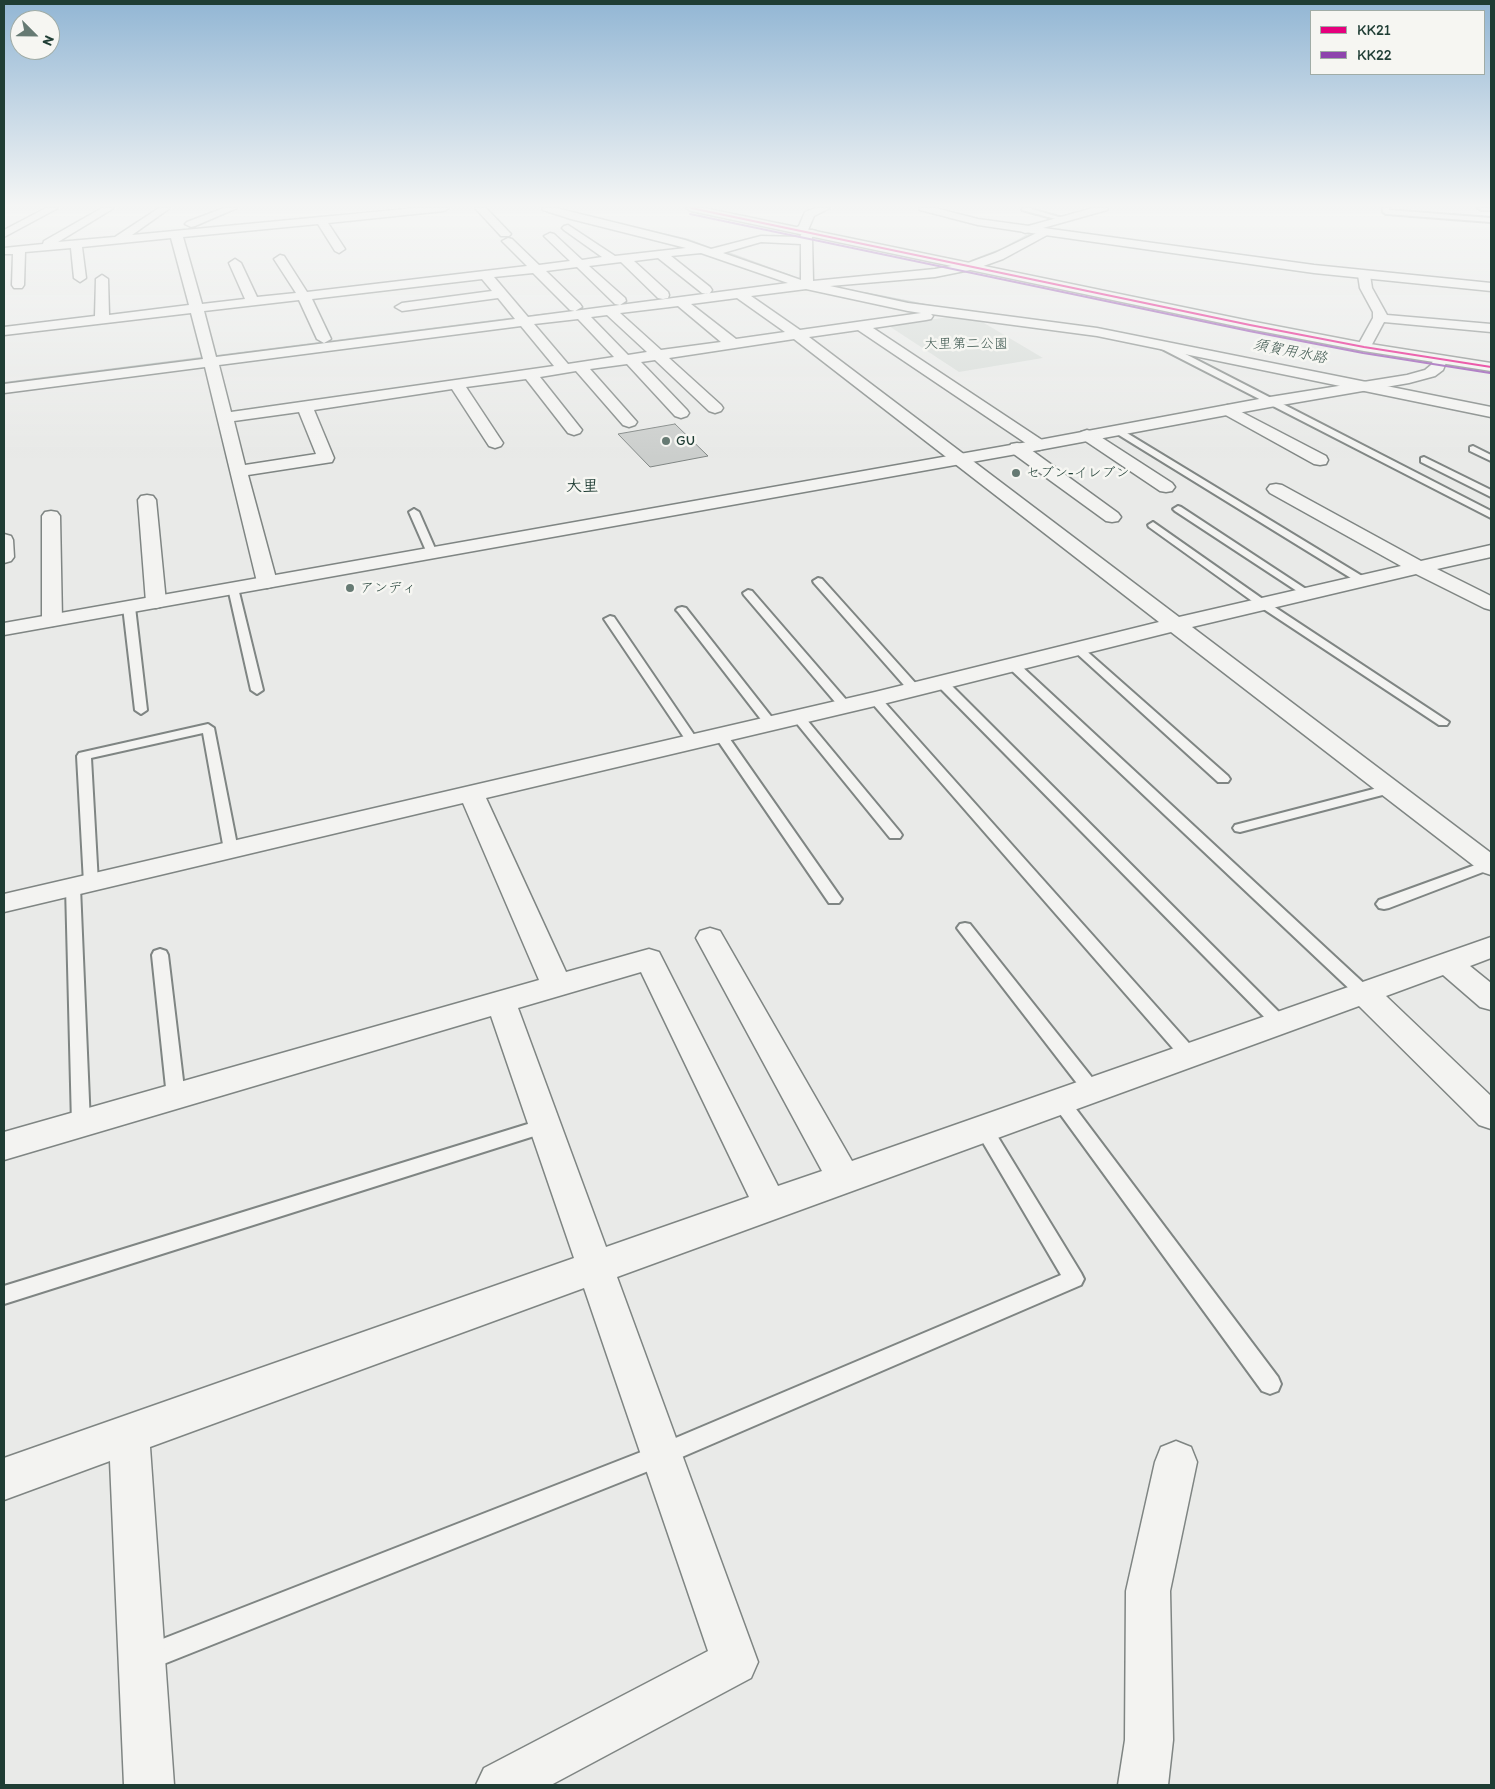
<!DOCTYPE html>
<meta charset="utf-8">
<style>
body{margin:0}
#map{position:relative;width:1495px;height:1789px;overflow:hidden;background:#e9eae8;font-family:Itim,sans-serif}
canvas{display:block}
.frame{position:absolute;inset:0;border:5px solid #1f3d34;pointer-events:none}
.legend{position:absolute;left:1310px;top:10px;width:175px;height:65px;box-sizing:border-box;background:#f6f6f2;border:1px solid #a0aca6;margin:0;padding:6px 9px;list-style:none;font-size:15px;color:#1f3d34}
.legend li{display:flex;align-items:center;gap:10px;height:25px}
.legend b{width:25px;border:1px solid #a0aca6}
.north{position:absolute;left:10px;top:10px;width:50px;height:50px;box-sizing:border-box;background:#f6f6f2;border:1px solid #a0aca6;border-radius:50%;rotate:113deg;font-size:14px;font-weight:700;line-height:20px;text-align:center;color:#1f3d34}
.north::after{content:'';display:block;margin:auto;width:18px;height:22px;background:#667a73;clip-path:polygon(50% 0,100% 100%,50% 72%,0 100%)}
</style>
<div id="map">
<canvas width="1495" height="1789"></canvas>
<div class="frame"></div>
<ul class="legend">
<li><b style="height:6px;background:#e5007d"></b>KK21</li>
<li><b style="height:6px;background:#8e44ad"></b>KK22</li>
</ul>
<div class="north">N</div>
</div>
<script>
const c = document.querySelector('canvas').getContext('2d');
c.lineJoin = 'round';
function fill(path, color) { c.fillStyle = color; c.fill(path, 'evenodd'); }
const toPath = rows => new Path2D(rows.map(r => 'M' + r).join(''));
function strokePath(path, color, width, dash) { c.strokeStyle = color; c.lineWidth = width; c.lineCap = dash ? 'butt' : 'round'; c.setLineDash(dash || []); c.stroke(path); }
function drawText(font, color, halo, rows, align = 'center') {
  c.font = font + ' Itim,"Klee One",sans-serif'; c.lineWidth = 5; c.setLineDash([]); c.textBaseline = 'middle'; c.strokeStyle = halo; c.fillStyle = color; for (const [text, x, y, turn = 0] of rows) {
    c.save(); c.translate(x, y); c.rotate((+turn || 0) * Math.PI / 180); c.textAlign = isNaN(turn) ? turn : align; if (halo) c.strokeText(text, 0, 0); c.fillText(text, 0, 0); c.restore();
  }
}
fill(toPath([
 [955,316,979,320,1043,358,959,372,889,326]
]), '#d6dbd7');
fill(toPath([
 [556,208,561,208,584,215,582,216,556,208],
 [624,224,689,239,718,250,714,251,685,241,622,226,624,224],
 [1030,233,1034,234,1006,250,975,261,971,260,1002,248,1030,233],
 [719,250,723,250,791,275,786,276,719,252,719,250],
 [865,292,931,305,934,307,931,309,863,295,865,292],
 [548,313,550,316,4,386,4,382,548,313]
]), '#b1bab6');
const building = toPath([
 [675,424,708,456,650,467,618,434,675,424]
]);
fill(building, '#cbcecc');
strokePath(building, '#7f8583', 1);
const service = toPath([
 [1023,208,1032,208,1031,209,1066,219,1063,221,1022,210,1023,208],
 [1383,208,1389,208,1389,210,1491,218,1491,222,1386,214,1383,212,1383,208],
 [1478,208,1491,208,1491,210,1481,210,1478,208],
 [1160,344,1166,344,1491,511,1491,518,1160,348,1160,344],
 [1117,427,1367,579,1368,581,1363,584,1359,583,1114,432,1114,428,1117,427],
 [1473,446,1491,455,1491,461,1470,451,1470,447,1473,446],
 [1424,457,1491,490,1491,497,1421,462,1421,458,1424,457],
 [1178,506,1181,507,1312,593,1311,595,1303,595,1175,511,1173,509,1178,506],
 [414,509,419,512,437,553,436,555,432,556,427,553,409,512,414,509],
 [1153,522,1267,602,1449,722,1447,725,1439,725,1259,606,1149,527,1148,525,1153,522],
 [818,578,822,579,918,686,920,689,918,692,910,692,814,583,813,581,818,578],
 [233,585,238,588,263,690,257,694,251,690,228,588,233,585],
 [748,590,752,591,849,703,851,706,849,709,841,709,744,595,743,593,748,590],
 [129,604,135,607,147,710,141,714,135,710,123,607,129,604],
 [682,607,686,608,774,720,776,723,774,726,766,726,678,612,676,610,678,608,682,607],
 [610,616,614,617,699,742,698,745,693,746,687,742,604,619,610,616],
 [1078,645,1082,647,1228,776,1230,779,1228,782,1218,782,1074,651,1072,649,1078,645],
 [1014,662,1018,663,1370,989,1372,993,1370,997,1364,999,1358,997,1010,669,1008,666,1014,662],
 [942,679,946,680,1286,1019,1288,1023,1286,1027,1280,1029,1274,1027,938,686,936,683,938,680,942,679],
 [875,695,879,696,1196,1051,1199,1056,1196,1061,1190,1063,1184,1061,871,702,869,699,871,696,875,695],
 [798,713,802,714,900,832,902,835,900,838,890,838,794,720,792,717,798,713],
 [208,724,214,728,238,850,236,853,226,853,224,850,203,733,91,758,98,883,96,886,91,888,86,886,84,883,77,756,79,753,208,724],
 [720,731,725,732,839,895,842,899,839,903,829,903,714,735,720,731],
 [1389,785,1396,789,1394,792,1240,832,1235,831,1233,828,1235,825,1389,785],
 [1489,860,1491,861,1491,869,1389,908,1384,909,1379,908,1376,904,1379,900,1489,860],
 [73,882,78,883,80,887,90,1124,87,1129,81,1131,75,1129,72,1124,66,887,68,883,73,882],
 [965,923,970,924,1098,1085,1101,1090,1098,1095,1092,1097,1086,1095,960,932,957,928,960,924,965,923],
 [160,949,166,951,168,955,185,1097,182,1102,176,1104,170,1102,167,1097,152,955,154,951,160,949],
 [1061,1095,1067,1097,1278,1377,1281,1384,1278,1391,1270,1394,1262,1391,1055,1107,1052,1102,1055,1097,1061,1095],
 [544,1119,550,1121,553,1126,550,1131,4,1304,4,1286,544,1119],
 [984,1122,990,1124,1081,1273,1084,1279,1081,1285,661,1466,146,1671,137,1667,133,1658,137,1649,659,1445,1061,1275,975,1129,978,1124,984,1122]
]);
const minor = toPath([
 [46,208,58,208,4,237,4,230,46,208],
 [102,208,114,208,58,242,115,237,159,208,170,208,132,235,416,208,449,208,444,211,328,223,345,249,339,253,335,251,318,224,183,237,202,304,245,299,229,263,235,259,241,263,257,297,296,293,274,259,280,255,284,256,307,292,527,266,502,241,508,238,512,239,539,265,570,261,546,238,544,236,550,233,554,234,582,260,602,257,564,230,562,228,564,226,568,225,615,256,686,248,571,219,543,210,542,208,556,208,685,240,711,249,761,236,800,237,802,233,812,230,816,231,818,233,812,237,813,281,935,269,968,263,995,253,1045,229,1049,230,1051,232,1049,234,1003,259,975,269,935,277,830,286,908,303,1097,328,1491,407,1491,417,1097,336,931,314,933,316,931,319,926,320,873,328,1045,442,1047,445,1045,448,1039,450,1033,448,858,330,809,337,1179,617,1401,566,1270,493,1267,489,1270,485,1276,484,1282,485,1421,561,1491,545,1491,557,1437,569,1491,596,1491,610,1484,608,1416,574,1192,627,1491,853,1491,875,1482,872,1171,632,875,706,486,798,566,972,649,949,659,952,778,1186,822,1171,696,938,700,931,710,928,720,931,852,1161,1491,937,1491,958,1470,966,1491,983,1491,1010,1480,1007,1443,975,1386,996,1491,1096,1491,1129,1479,1125,1359,1006,617,1277,758,1662,751,1678,551,1785,476,1785,484,1768,708,1651,584,1288,150,1447,174,1785,124,1785,110,1461,4,1500,4,1458,574,1258,491,1016,4,1160,4,1132,539,980,463,803,4,912,4,894,875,692,1159,622,794,339,669,358,721,405,723,408,721,411,715,413,709,411,655,360,641,362,687,410,689,413,687,416,681,418,675,416,627,364,590,369,637,422,635,425,629,427,623,425,576,371,540,377,582,430,580,433,574,435,568,433,526,379,466,387,503,443,501,446,495,448,489,446,452,389,314,410,334,458,332,462,248,475,277,582,274,586,267,588,260,586,257,582,205,367,4,393,4,384,203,359,191,313,4,335,4,327,95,316,96,279,102,275,108,279,109,315,189,305,171,238,82,247,86,278,80,282,74,278,71,248,25,252,24,285,22,288,14,288,12,285,13,254,4,254,4,248,43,244,44,241,102,208],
 [761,242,801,244,801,280,723,253,761,242],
 [701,253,788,283,528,317,494,277,533,273,570,310,575,311,582,307,580,304,546,271,577,267,615,304,620,305,626,301,625,298,589,266,621,262,658,298,663,299,668,298,669,295,668,292,634,261,658,258,702,293,706,294,710,293,712,290,710,287,671,256,701,253],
 [482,279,492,291,402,303,395,307,402,311,498,298,515,319,216,357,204,311,299,300,317,339,324,343,331,339,312,299,482,279],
 [806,289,908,311,921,313,800,330,751,296,806,289],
 [737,298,785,332,736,339,691,304,737,298],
 [678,306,721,342,661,350,620,313,678,306],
 [607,315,647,352,628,355,591,317,607,315],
 [578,319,614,357,568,364,534,324,578,319],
 [521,326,554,366,231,412,219,365,521,326],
 [299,412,316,454,245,465,234,421,299,412],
 [641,972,749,1197,606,1247,518,1008,641,972],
 [224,208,237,208,195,226,191,227,185,224,187,222,224,208],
 [475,208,486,208,509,232,511,234,509,236,501,236,475,208],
 [816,208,830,208,814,216,808,230,798,233,794,232,792,230,799,226,805,212,816,208],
 [1093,208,1108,208,1107,210,1025,233,1019,230,1021,228,1093,208],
 [1364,271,1370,275,1372,288,1387,315,1491,324,1491,332,1384,322,1369,350,1359,350,1357,347,1373,318,1373,312,1360,288,1358,275,1364,271],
 [1228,405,1326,456,1328,460,1326,464,1320,465,1314,464,1222,413,1220,410,1222,407,1228,405],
 [1087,430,1093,432,1172,483,1175,487,1172,491,1166,492,1160,491,1081,438,1079,435,1081,432,1087,430],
 [1017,443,1023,444,1118,513,1121,517,1118,521,1112,522,1106,521,1011,452,1009,448,1011,444,1017,443],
 [147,495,153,496,156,500,166,602,163,606,156,608,149,606,146,602,138,500,141,496,147,495],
 [51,511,57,512,60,516,62,620,59,624,52,626,45,624,42,620,42,516,45,512,51,511],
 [4,534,11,536,13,540,14,557,11,561,4,563,4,534],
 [1176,1441,1191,1447,1197,1462,1170,1591,1173,1740,1168,1785,1118,1785,1125,1740,1126,1591,1155,1462,1161,1447,1176,1441]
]);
const tertiary = toPath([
 [919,208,935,208,978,219,1314,265,1491,283,1491,291,1314,273,1045,235,978,225,920,210,919,208],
 [1440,356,1445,357,1447,360,1443,370,1435,376,1409,383,1270,407,1039,450,4,635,4,623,1039,440,1270,397,1407,375,1425,370,1431,365,1435,357,1440,356]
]);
const primary = toPath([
 [686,208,704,208,1250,321,1364,343,1491,363,1491,371,1364,351,1250,329,691,211,686,208]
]);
strokePath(service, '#7f8583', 4);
strokePath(minor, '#7f8583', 3);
strokePath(tertiary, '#7f8583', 3);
strokePath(primary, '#7f8583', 3);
fill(service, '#f3f3f1');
fill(minor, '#f3f3f1');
fill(tertiary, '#f3f3f1');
fill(primary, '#f3f3f1');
strokePath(toPath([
 [691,208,1250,325,1364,347,1491,367]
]), '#e5007d', 2);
strokePath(toPath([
 [690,214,1249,331,1363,353,1490,373]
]), '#8e44ad', 2);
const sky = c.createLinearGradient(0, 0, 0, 458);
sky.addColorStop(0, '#92b6d4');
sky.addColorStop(0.45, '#f5f6f5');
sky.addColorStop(1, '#f5f6f500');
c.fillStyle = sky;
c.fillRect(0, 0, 1495, 458);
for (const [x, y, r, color] of [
 [666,441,5,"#667a73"],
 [1016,473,5,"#667a73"],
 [350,588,5,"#667a73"]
]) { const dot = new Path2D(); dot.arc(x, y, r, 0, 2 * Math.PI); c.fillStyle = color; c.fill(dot); strokePath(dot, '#f6f6f2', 2); }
drawText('14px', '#415a52', '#f6f6f2', [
 ["大里第二公園",966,344]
]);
drawText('14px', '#1f3d34', '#f6f6f2', [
 ["GU",676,441],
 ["セブン-イレブン",1026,473],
 ["アンディ",360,588]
], 'left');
drawText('italic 15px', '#445c54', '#f6f6f2', [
 ["須賀用水路",1290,352,11]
]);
drawText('bold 16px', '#1f3d34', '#f6f6f2', [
 ["大里",582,487]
]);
</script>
